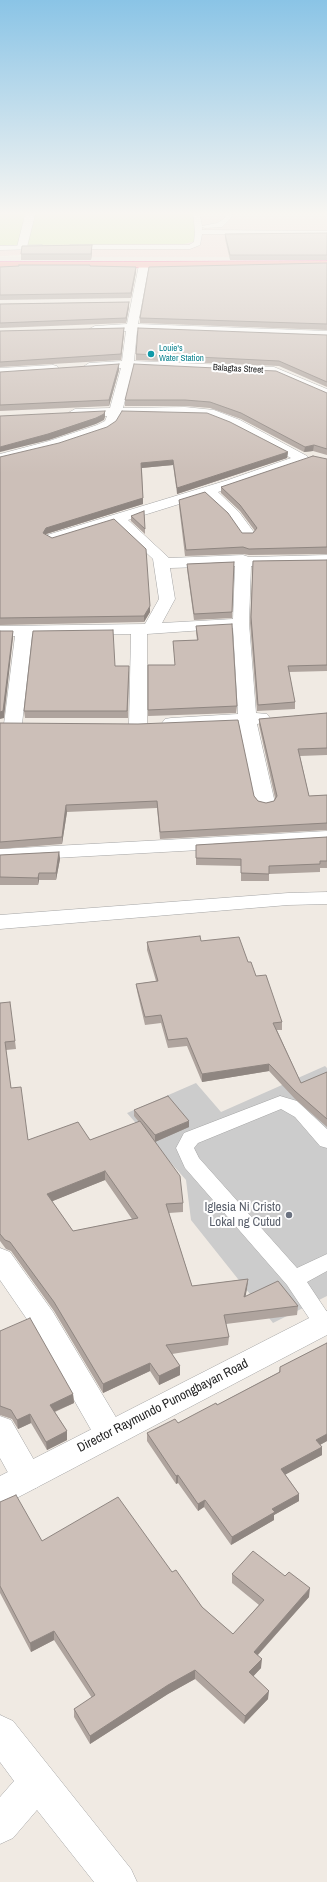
<!DOCTYPE html>
<style>
body{margin:0}
canvas{display:block;background:#f0eae3}
</style>
<canvas width="327" height="1882"></canvas>
<script>
const c = document.querySelector('canvas').getContext('2d');
c.lineJoin = 'round';
function fill(path, color) { c.fillStyle = color; c.fill(path, 'evenodd'); }
const toPath = rows => new Path2D(rows.map(r => 'M' + r).join(''));
function strokePath(path, color, width, dash) { c.strokeStyle = color; c.lineWidth = width; c.lineCap = dash ? 'butt' : 'round'; c.setLineDash(dash || []); c.stroke(path); }
function drawText(font, color, halo, rows, align = 'center') {
  c.font = font + ' "Archivo Narrow",sans-serif'; c.lineWidth = 4; c.setLineDash([]); c.textBaseline = 'middle'; c.strokeStyle = halo; c.fillStyle = color; for (const [text, x, y, turn = 0] of rows) {
    c.save(); c.translate(x, y); c.rotate((+turn || 0) * Math.PI / 180); c.textAlign = isNaN(turn) ? turn : align; if (halo) c.strokeText(text, 0, 0); c.fillText(text, 0, 0); c.restore();
  }
}
fill(toPath([
 [325,1066,327,1068,327,1296,273,1323,191,1220,186,1180,127,1113,196,1083,221,1112]
]), '#ccc');
fill(toPath([
 [0,211,327,211,327,257,50,257,20,255,0,256]
]), '#f3d8d4');
fill(toPath([
 [0,211,194,211,196,241,184,244,0,245]
]), '#d4f0a3');
const service = toPath([
 [193,211,199,211,202,226,217,223,224,219,226,214,222,211,231,211,233,213,231,218,222,227,205,228,202,227,202,230,327,231,327,235,202,234,200,245,190,249,70,249,66,247,70,245,189,245,194,242,195,232,193,211],
 [42,245,43,247,39,249,0,250,0,246,42,245],
 [280,1096,297,1101,327,1129,327,1148,320,1146,295,1117,281,1109,198,1143,194,1148,199,1158,297,1268,327,1254,327,1271,307,1282,327,1312,327,1331,324,1332,317,1330,287,1285,185,1168,176,1148,184,1133,280,1096]
]);
const pedestrian = toPath([
 [26,211,36,211,27,247,22,250,17,247,26,211]
]);
const minor = toPath([
 [144,262,149,265,138,324,327,331,327,339,137,331,134,361,274,367,327,389,327,398,272,375,133,368,123,408,185,407,214,410,240,420,307,456,309,459,307,462,218,492,239,512,256,535,253,538,243,538,229,518,205,496,128,520,169,558,243,555,249,557,327,555,327,565,251,566,249,623,256,713,267,714,270,718,267,722,257,724,275,803,272,807,265,809,258,807,255,803,239,725,171,728,165,727,162,723,165,719,171,718,238,714,233,628,147,634,147,724,144,728,138,729,132,728,129,724,131,634,32,636,22,724,19,728,13,729,7,728,4,724,15,636,0,636,0,626,145,624,159,599,153,559,115,523,52,543,47,541,44,538,47,535,228,480,291,458,230,426,207,417,185,415,120,416,115,426,107,431,59,447,0,462,0,454,49,441,97,425,105,421,107,416,75,417,68,413,75,409,110,408,121,368,89,371,83,367,89,363,122,361,126,331,95,332,89,329,95,326,127,324,139,265,144,262],
 [235,566,233,619,162,623,175,599,170,568,235,566],
 [53,365,57,366,59,369,57,372,0,376,0,368,53,365],
 [327,831,327,843,0,861,0,849,327,831],
 [327,892,327,904,288,905,0,929,0,915,288,893,327,892],
 [0,1248,10,1252,53,1312,120,1424,124,1433,120,1442,109,1446,98,1442,33,1328,0,1280,0,1248],
 [0,1416,11,1420,38,1467,43,1477,38,1487,27,1491,16,1487,0,1458,0,1416],
 [0,1715,13,1721,131,1869,137,1882,94,1882,37,1810,13,1838,0,1844,0,1797,14,1781,0,1762,0,1715]
]);
const tertiary = toPath([
 [327,1311,327,1335,11,1501,0,1505,0,1476,317,1314,327,1311]
]);
const trunk = toPath([
 [327,261,327,267,0,268,0,262,327,261]
]);
strokePath(service, '#a5a5a5', 1);
strokePath(pedestrian, '#a5a5a5', 1);
strokePath(minor, '#a5a5a5', 1);
strokePath(tertiary, '#a5a5a5', 1);
strokePath(trunk, '#ec127c', 1);
fill(service, '#fff');
fill(pedestrian, '#fff');
fill(minor, '#fff');
fill(tertiary, '#fff');
fill(trunk, '#f8a3a0');
fill(toPath([
 [327,233,327,260,230,260,225,239,225,234],
 [92,252,91,260,21,260,21,254],
 [327,263,327,330,140,323,140,318],
 [90,266,136,272,131,298,0,300,0,267],
 [129,302,129,307,126,323,0,328,0,304],
 [124,328,124,333,121,360,0,367,0,331],
 [327,335,327,387,279,366,136,360,136,354],
 [119,370,109,406,0,411,0,372],
 [327,393,327,455,313,451,304,452,241,419,210,408,185,406,125,406,125,400],
 [288,452,287,458,177,494,173,465,142,468,143,504,46,534,46,535,150,612,144,622,0,625,0,457],
 [327,459,327,554,249,555,243,554,185,556,179,506,179,500,242,533,253,533,255,531,240,511,221,493,221,487],
 [131,516,145,529,145,534,131,521],
 [327,560,327,671,289,672,295,702,295,709,257,711,250,623,253,561],
 [234,562,232,618,194,620,187,569,187,564],
 [196,626,237,706,236,713,148,716,148,665,175,665,173,641,197,640,196,632],
 [115,666,129,672,128,718,25,718,24,711],
 [327,713,327,755,300,756,309,796,327,795,327,830,160,839,157,808,67,812,62,844,0,849,0,723,254,796,258,801,266,803,274,801,275,798,259,725,259,719],
 [327,837,327,868,320,868,320,872,269,874,269,881,241,881,241,866,196,865,196,845],
 [59,852,60,859,56,880,39,880,38,885,0,885,0,855],
 [201,941,248,962,282,1022,282,1030,277,1030,301,1083,327,1072,327,1127,295,1099,269,1071,202,1082,187,1046,168,1048,161,1023,145,1025,137,991,136,984,156,981,147,950,147,942],
 [0,1003,15,1041,16,1049,6,1050,11,1088,28,1140,90,1140,139,1122,134,1116,134,1110,189,1127,155,1142,183,1203,183,1212,169,1213,192,1286,248,1279,247,1288,245,1297,298,1306,297,1315,226,1324,229,1337,228,1345,172,1354,180,1366,180,1375,159,1385,150,1371,103,1393,54,1311,11,1251,6,1249,0,1241],
 [105,1180,132,1219,73,1231,52,1201],
 [0,1331,73,1394,74,1403,55,1412,67,1431,67,1440,47,1450,31,1423,18,1429,12,1419,0,1415],
 [327,1343,327,1441,320,1445,322,1447,322,1455,285,1474,299,1494,299,1501,274,1515,274,1520,231,1545,204,1507,198,1511,178,1483,176,1484,147,1441,147,1433,178,1423,217,1405,279,1372,280,1367],
 [0,1502,42,1541,172,1572,202,1607,233,1634,259,1605,232,1583,232,1574,309,1597,258,1655,261,1668,253,1676,268,1699,244,1724,195,1679,168,1694,90,1744,74,1717,74,1709,92,1698,54,1640,31,1652,0,1593]
]), '#afa49e');
fill(toPath([
 [92,245,92,252,91,260,91,254],
 [136,267,136,272,131,298,131,293],
 [129,302,129,307,126,323,126,318],
 [124,328,124,333,121,360,121,354],
 [119,364,119,370,109,406,109,400],
 [105,411,105,417,104,420,96,424,49,440,0,452,0,447],
 [314,445,313,451,304,452,305,447],
 [288,452,287,458,177,494,177,488],
 [173,460,173,465,141,468,141,463],
 [143,498,143,504,46,534,43,539,43,533,46,528],
 [150,606,150,612,144,622,144,616],
 [13,631,13,638,4,718,0,719,0,712],
 [66,805,67,812,62,844,62,837],
 [59,852,60,859,56,880,56,873],
 [39,873,39,880,38,885,38,878],
 [269,1064,269,1071,202,1082,202,1074],
 [189,1121,189,1127,155,1142,155,1135],
 [105,1171,105,1180,48,1203,47,1194],
 [248,1279,247,1288,244,1306,244,1297],
 [150,1363,150,1371,103,1393,103,1384],
 [180,1366,180,1375,159,1385,159,1376],
 [73,1394,74,1403,51,1413,50,1405],
 [30,1414,31,1423,18,1429,17,1420],
 [67,1431,67,1440,47,1450,46,1442],
 [327,1434,327,1441,316,1447,316,1440],
 [322,1447,322,1455,281,1477,281,1469],
 [178,1475,178,1483,176,1484,176,1476],
 [299,1494,299,1501,274,1515,274,1520,231,1545,232,1537,272,1509],
 [205,1500,204,1507,198,1511,198,1504],
 [310,1588,309,1597,253,1660,254,1652],
 [54,1631,54,1640,31,1652,30,1643],
 [262,1659,261,1668,249,1681,249,1672],
 [195,1670,195,1679,168,1694,90,1744,90,1736,168,1685],
 [269,1691,268,1699,244,1724,245,1716]
]), '#8f8681');
const building = toPath([
 [327,233,327,255,230,255,225,234,327,233],
 [92,245,91,254,21,254,22,246,92,245],
 [327,263,327,324,140,318,149,267,327,263],
 [19,265,90,265,90,266,136,267,131,293,0,295,0,267,19,266,19,265],
 [129,302,126,318,0,323,0,304,129,302],
 [124,328,121,354,0,362,0,331,124,328],
 [138,328,327,335,327,382,279,361,136,354,138,328],
 [119,364,109,400,0,405,0,372,119,364],
 [134,364,276,371,327,393,327,449,314,445,305,447,241,413,210,402,185,400,125,400,134,364],
 [105,411,104,414,96,418,48,434,0,447,0,416,105,411],
 [122,411,207,413,230,422,288,452,177,488,173,460,141,463,143,498,46,528,43,533,52,538,114,519,146,549,150,606,144,616,0,618,0,457,59,443,107,427,116,421,122,411],
 [313,456,327,459,327,547,249,549,243,547,186,550,179,500,205,492,228,513,242,533,253,533,257,528,240,505,221,487,313,456],
 [144,511,145,529,131,516,144,511],
 [327,560,327,665,288,666,295,702,258,705,251,617,253,561,327,560],
 [234,562,232,612,194,614,187,564,234,562],
 [232,624,237,706,148,710,148,665,175,665,173,641,198,640,196,626,232,624],
 [113,630,115,666,129,666,127,711,24,711,33,631,113,630],
 [0,631,13,631,3,711,0,712,0,631],
 [327,713,327,748,298,749,309,796,327,795,327,823,160,832,157,801,66,805,62,837,0,842,0,723,138,724,238,720,254,796,258,801,266,803,274,801,277,796,259,719,327,713],
 [327,837,327,861,320,861,320,864,269,866,269,874,241,873,241,859,196,858,196,845,327,837],
 [59,852,56,873,39,873,38,878,0,877,0,855,59,852],
 [200,936,201,941,239,937,248,962,251,962,256,976,266,975,282,1022,273,1023,301,1083,327,1072,327,1119,295,1091,269,1064,202,1074,187,1038,168,1040,161,1015,145,1017,136,984,158,981,147,942,200,936],
 [10,1002,15,1041,5,1042,11,1088,21,1087,28,1140,78,1122,90,1140,140,1121,180,1176,183,1203,166,1204,192,1286,248,1279,244,1297,278,1281,298,1306,224,1315,229,1337,166,1345,180,1366,159,1376,150,1363,103,1384,54,1302,10,1242,5,1240,0,1234,0,1003,10,1002],
 [105,1171,138,1218,73,1231,47,1194,105,1171],
 [168,1096,189,1121,155,1135,134,1110,168,1096],
 [30,1318,73,1394,50,1405,67,1431,46,1442,30,1414,17,1420,11,1410,0,1406,0,1331,30,1318],
 [327,1343,327,1434,316,1440,322,1447,281,1469,299,1494,272,1509,275,1512,232,1537,205,1500,198,1504,178,1475,176,1476,147,1433,175,1419,178,1423,216,1403,217,1405,280,1372,280,1367,327,1343],
 [16,1495,42,1541,118,1497,172,1572,176,1570,202,1607,233,1634,264,1600,232,1574,253,1551,285,1576,289,1572,310,1588,254,1652,262,1659,249,1672,269,1691,245,1716,195,1670,168,1685,90,1736,74,1709,95,1695,54,1631,30,1643,0,1586,0,1502,16,1495]
]);
fill(building, '#ccbfb8');
strokePath(building, '#8f8681', 1);
const sky = c.createLinearGradient(0, 0, 0, 474);
sky.addColorStop(0, '#8ac4e6');
sky.addColorStop(0.45, '#f8f6f2');
sky.addColorStop(1, '#f8f6f200');
c.fillStyle = sky;
c.fillRect(0, 0, 327, 474);
for (const [x, y, r, color] of [
 [151,354,4,"#0f9aa8"],
 [289,1215,4,"#6b7280"]
]) { const dot = new Path2D(); dot.arc(x, y, r, 0, 2 * Math.PI); c.fillStyle = color; c.fill(dot); strokePath(dot, '#fff', 1.5); }
drawText('9px', '#0d838f', '#fff', [
 ["Louie's",159,349],
 ["Water Station",159,359]
], 'left');
drawText('9px', '#1e1e1e', '#fff', [
 ["Balagtas Street",238,369,3]
]);
drawText('13px', '#5b616d', '#fff', [
 ["Iglesia Ni Cristo",281,1208],
 ["Lokal ng Cutud",281,1223]
], 'right');
drawText('13px', '#1e1e1e', '#fff', [
 ["Director Raymundo Punongbayan Road",163,1406,-27]
]);
</script>
